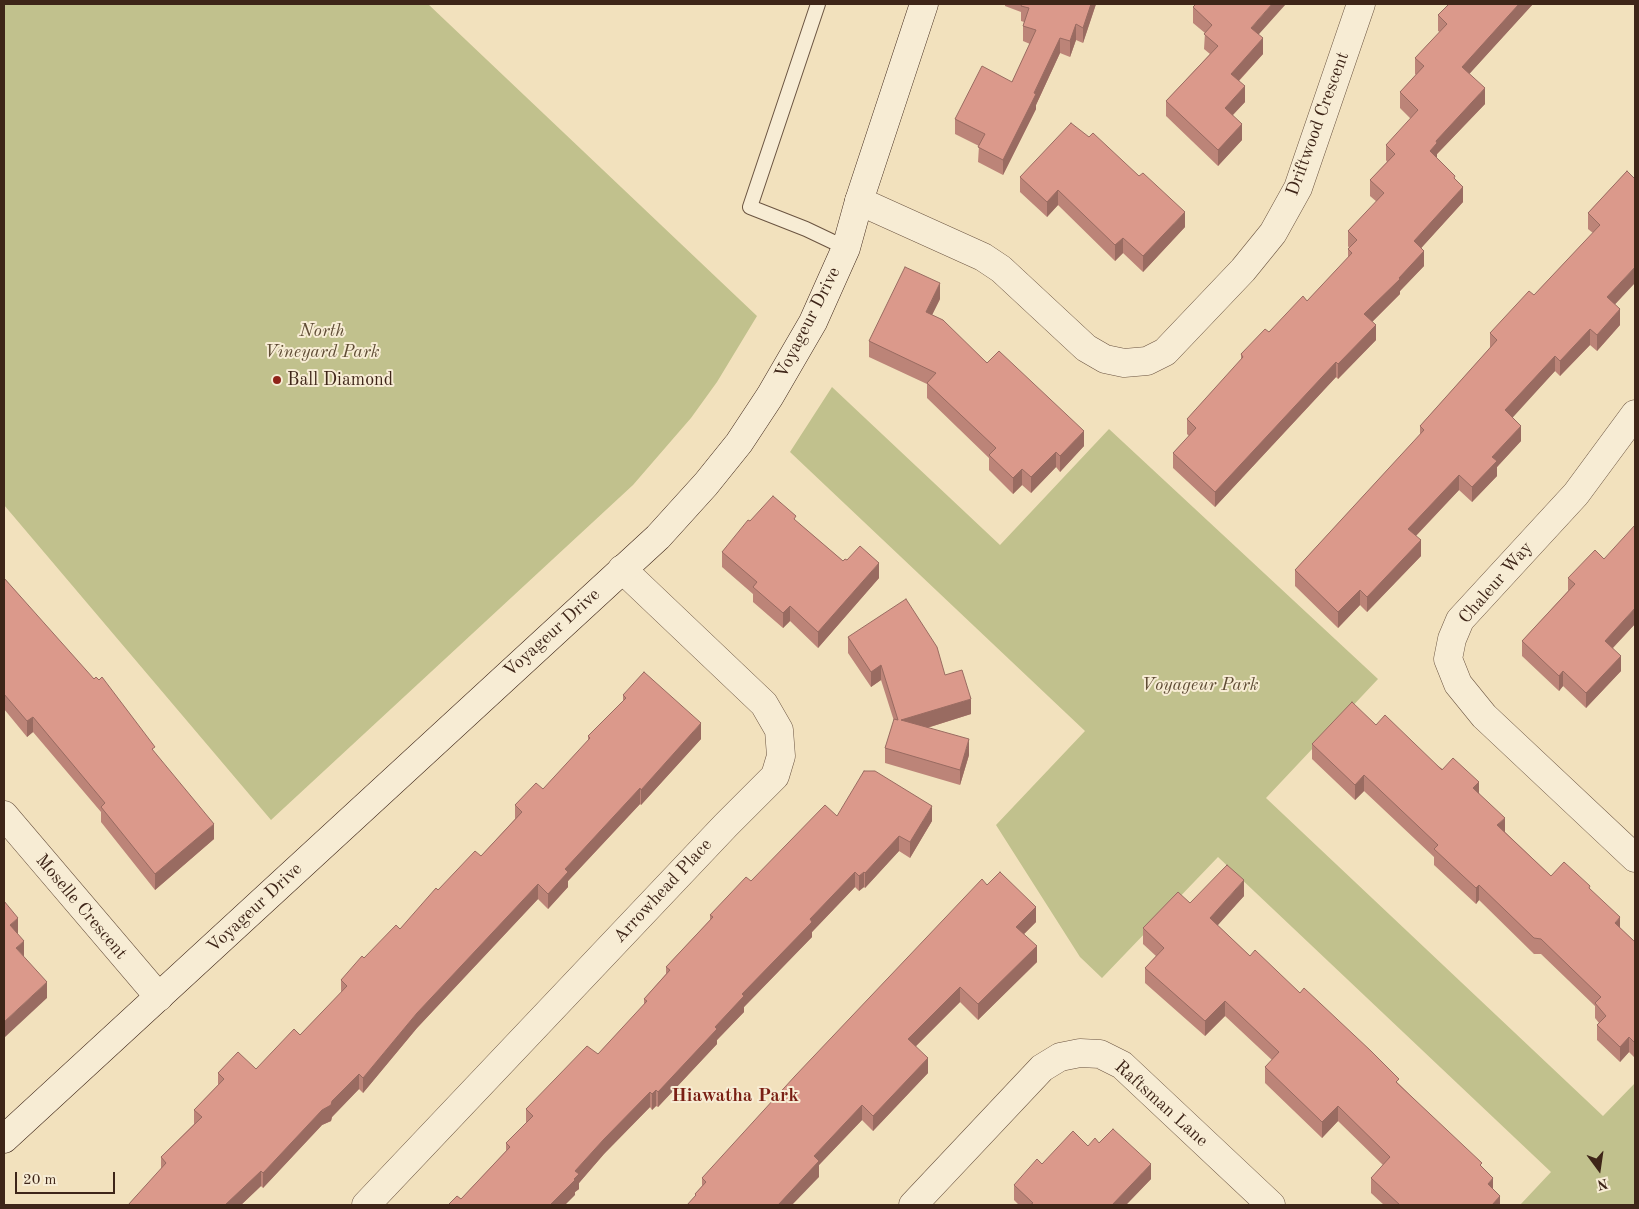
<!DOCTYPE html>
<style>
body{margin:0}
#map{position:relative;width:1639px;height:1209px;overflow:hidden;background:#f2e1bd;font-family:"Old Standard TT",serif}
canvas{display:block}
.frame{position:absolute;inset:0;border:5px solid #3e2518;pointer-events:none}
.north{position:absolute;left:1574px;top:1144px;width:50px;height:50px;-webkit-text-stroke:4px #f7ecd4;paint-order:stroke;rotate:166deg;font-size:14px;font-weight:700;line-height:20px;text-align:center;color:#3e2518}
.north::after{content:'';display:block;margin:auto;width:18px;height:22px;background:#3e2518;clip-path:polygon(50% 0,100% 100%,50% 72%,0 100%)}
.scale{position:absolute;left:15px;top:1172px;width:100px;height:22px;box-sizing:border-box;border:2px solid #3e2518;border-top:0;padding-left:6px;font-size:15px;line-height:18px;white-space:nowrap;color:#3e2518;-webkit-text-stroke:4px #f7ecd4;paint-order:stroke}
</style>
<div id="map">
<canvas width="1639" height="1209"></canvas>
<div class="frame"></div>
<div class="north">N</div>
<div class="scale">20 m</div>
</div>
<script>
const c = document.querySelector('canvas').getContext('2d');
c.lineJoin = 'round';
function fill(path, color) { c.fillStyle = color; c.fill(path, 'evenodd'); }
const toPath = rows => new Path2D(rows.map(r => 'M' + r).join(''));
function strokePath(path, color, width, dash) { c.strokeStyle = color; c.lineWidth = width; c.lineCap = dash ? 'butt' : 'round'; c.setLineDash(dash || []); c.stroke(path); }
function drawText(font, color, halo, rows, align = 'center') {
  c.font = font + ' "Old Standard TT",serif'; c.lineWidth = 4; c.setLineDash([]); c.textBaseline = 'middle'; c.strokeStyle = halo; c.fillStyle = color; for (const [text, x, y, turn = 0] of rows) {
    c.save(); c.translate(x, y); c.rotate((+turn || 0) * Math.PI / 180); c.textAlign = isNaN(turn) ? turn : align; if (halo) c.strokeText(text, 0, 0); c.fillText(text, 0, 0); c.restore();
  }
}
fill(toPath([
 [4,4,428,4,757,316,717,382,691,418,633,485,271,820,4,505],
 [832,387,1000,545,1109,429,1378,679,1266,798,1603,1116,1635,1083,1635,1205,1520,1205,1551,1172,1218,857,1102,978,1080,957,996,825,1085,731,790,452]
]), '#c1c18d');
const lane = toPath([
 [818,4,750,207,806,229,846,248]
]);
const street = toPath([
 [859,201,983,257,1001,269,1086,348,1105,359,1124,363,1147,361,1165,352,1243,270,1273,233,1298,188,1361,4],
 [1635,414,1576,494,1460,620,1452,639,1448,659,1458,684,1484,716,1635,858],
 [4,815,159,997],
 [366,1205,726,825,775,776,781,756,779,730,764,704,622,569],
 [913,1205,1042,1068,1060,1057,1080,1053,1100,1054,1122,1065,1271,1205]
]);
const secondary = toPath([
 [4,1139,658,537,706,484,739,443,770,396,813,322,846,248,859,201,924,4]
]);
strokePath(lane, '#6b5441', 16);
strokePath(street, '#6b5441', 29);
strokePath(secondary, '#3e2518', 29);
strokePath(lane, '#f7ecd4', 14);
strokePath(street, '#f7ecd4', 28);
strokePath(secondary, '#f7ecd4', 28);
fill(toPath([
 [1005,4,1096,4,1083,43,1076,40,1070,57,1060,53,1036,105,1036,109,1003,175,978,162,979,146,955,134,955,119,1012,82,1030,44,1023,41,1023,26,1024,22,1021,21,1021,12,1005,6],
 [1448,4,1533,4,1469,74,1485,104,1437,154,1437,158,1455,179,1463,202,1421,248,1424,266,1400,291,1400,294,1372,322,1376,340,1338,379,1336,377,1215,507,1173,468,1173,453,1189,436,1187,434,1187,419,1241,360,1241,354,1307,301,1348,258,1348,249,1349,248,1348,246,1348,231,1377,202,1370,196,1370,180,1387,162,1386,160,1386,145,1411,119,1400,108,1400,92,1416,75,1415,74,1415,58,1440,32,1438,31,1438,15,1448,5],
 [1193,7,1259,35,1263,54,1239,81,1245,102,1233,115,1242,140,1218,166,1166,116,1166,101,1210,54,1204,49,1205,33,1193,23],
 [1627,171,1615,304,1620,325,1597,351,1590,345,1560,376,1555,371,1512,417,1521,441,1497,467,1497,476,1472,502,1459,490,1416,536,1421,556,1367,612,1360,605,1338,628,1295,586,1295,570,1420,435,1420,426,1490,348,1490,333,1534,295,1593,233,1588,229,1588,213],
 [1020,177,1185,227,1143,272,1123,253,1115,261,1058,205,1047,217,1020,192],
 [940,299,932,315,1084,446,1060,472,1056,467,1031,493,1022,485,1013,494,989,470,989,458,927,398,927,384,869,357,869,341],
 [750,521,796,521,843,561,847,560,879,578,818,648,790,621,783,628,753,602,753,594,722,567,722,552],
 [4,578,155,753,214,839,155,890,101,822,101,812,33,732,27,737,4,709],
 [1568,578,1635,624,1613,648,1621,671,1586,708,1563,686,1559,691,1522,656,1522,641,1568,591],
 [848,637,945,675,971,714,927,728,969,755,960,785,885,763,885,748,894,721,881,680,871,687,848,653],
 [623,695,701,739,641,805,640,804,568,881,568,887,548,909,538,899,417,1028,363,1093,359,1089,332,1117,331,1121,322,1125,263,1188,261,1186,241,1205,128,1205,161,1169,161,1157,194,1124,194,1110,218,1085,218,1073,256,1069,300,1035,341,993,341,980,364,958,400,929,438,890,481,856,515,819,515,805,543,789,588,741,588,736,623,701],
 [1376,725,1479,793,1505,832,1551,876,1590,889,1620,928,1635,942,1635,1058,1629,1052,1620,1062,1597,1040,1597,1025,1599,1023,1595,1018,1595,1006,1541,954,1534,954,1479,900,1476,904,1434,865,1434,857,1364,791,1355,800,1312,759,1312,744],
 [837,816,932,821,910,858,899,851,865,888,864,887,859,891,855,887,812,932,812,937,744,1007,744,1012,717,1040,717,1044,658,1107,656,1106,652,1110,650,1107,604,1154,579,1183,579,1189,575,1192,575,1195,461,1199,506,1151,506,1143,526,1123,526,1109,598,1054,644,1005,644,999,666,974,666,967,710,920,710,915,751,881],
 [987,885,1036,922,1024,934,1037,962,978,1020,960,1002,916,1046,928,1073,873,1131,862,1120,819,1165,819,1177,695,1197,695,1194,702,1186,702,1178],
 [1244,896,1217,925,1250,956,1300,993,1399,1084,1482,1167,1493,1189,1500,1205,1384,1205,1371,1193,1371,1178,1383,1165,1338,1121,1322,1138,1265,1083,1265,1067,1272,1060,1225,1016,1205,1036,1145,983,1145,968,1156,956,1143,944,1143,928,1190,903],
 [1099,1143,1151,1179,1126,1205,1019,1205,1014,1200,1014,1185,1042,1164,1088,1146]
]), '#bc8478');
fill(toPath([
 [1091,4,1096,4,1083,43,1083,28],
 [1272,4,1286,4,1251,43,1251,28],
 [1519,4,1533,4,1462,82,1462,67],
 [1076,24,1076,40,1070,57,1070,41],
 [1060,38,1060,53,1036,105,1036,109,1003,175,1003,160],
 [1263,38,1263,54,1231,89,1231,74],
 [1245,86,1245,102,1225,123,1225,108],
 [1485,88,1485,104,1437,154,1437,158,1430,151,1436,141],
 [1242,124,1242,140,1218,166,1218,150],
 [1463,187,1463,202,1414,256,1414,241],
 [1058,190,1058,205,1047,217,1047,202],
 [1185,212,1185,227,1143,272,1143,256],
 [1123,238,1123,253,1115,261,1115,245],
 [1424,251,1424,266,1400,291,1400,294,1364,330,1364,314],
 [1635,267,1635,283,1607,313,1607,297],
 [940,283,940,299,926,327,926,312],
 [1620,309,1620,325,1597,351,1597,335],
 [1376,325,1376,340,1338,379,1338,364],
 [1590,329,1590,345,1560,376,1560,361],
 [1555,356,1555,371,1505,426,1505,410],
 [1336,362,1336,377,1215,507,1215,492],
 [1521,426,1521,441,1497,467,1497,476,1472,502,1472,487,1492,457],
 [1084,431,1084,446,1060,472,1060,456],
 [1056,452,1056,467,1031,493,1031,477],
 [1022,469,1022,485,1013,494,1013,478],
 [1459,475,1459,490,1408,544,1408,529],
 [1421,540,1421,556,1367,612,1367,597],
 [879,563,879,578,818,648,818,632],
 [1360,590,1360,605,1338,628,1338,612],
 [790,606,790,621,783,628,783,613],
 [1635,608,1635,624,1605,656,1605,641],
 [1621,656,1621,671,1586,708,1586,693],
 [881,665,881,680,871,687,871,672],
 [1563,671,1563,686,1559,691,1559,676],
 [971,699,971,714,901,736,901,720],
 [33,717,33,732,27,737,27,721],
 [701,723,701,739,641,805,641,790],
 [969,739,969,755,960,785,960,770],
 [1364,775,1364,791,1355,800,1355,785],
 [1479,782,1479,798,1473,788],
 [640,788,640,804,568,881,568,887,548,909,548,894,565,869],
 [932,806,932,821,910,858,910,842],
 [1505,818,1505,833,1497,825],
 [214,824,214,839,155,890,155,874],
 [899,836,899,851,865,888,865,873],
 [855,872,855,887,812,932,812,937,744,1007,744,1012,717,1040,717,1044,658,1107,658,1092,715,1027,742,994,810,919],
 [864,872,864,887,859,891,859,876],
 [1244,880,1244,896,1210,934,1210,918],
 [538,884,538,899,417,1028,363,1093,363,1078,417,1013],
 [1479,885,1479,900,1476,904,1476,888],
 [1036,907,1036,922,1016,942,1016,927],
 [1620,917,1620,932,1615,923],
 [18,918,18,933,10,940,10,925],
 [24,941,24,957,16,948],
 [1037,946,1037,962,978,1020,978,1004],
 [47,982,47,998,4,1038,4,1022],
 [960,987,960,1002,908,1054,908,1039],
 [1225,1001,1225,1016,1205,1036,1205,1021],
 [1629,1037,1629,1052,1620,1062,1620,1047],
 [928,1058,928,1073,873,1131,873,1116],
 [359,1074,359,1089,332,1117,331,1121,322,1125,263,1188,263,1173,322,1110,332,1101],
 [656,1090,656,1106,652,1110,652,1094],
 [650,1092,650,1107,604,1154,579,1183,579,1189,575,1192,575,1195,565,1205,550,1205,575,1171,604,1139],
 [862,1105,862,1120,819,1165,819,1177,792,1205,778,1205,814,1156],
 [1338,1106,1338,1121,1322,1138,1322,1122],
 [1151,1164,1151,1179,1126,1205,1112,1205],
 [261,1171,261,1186,241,1205,225,1205],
 [1493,1178,1493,1193,1488,1184],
 [1500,1196,1500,1205,1492,1205]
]), '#996b61');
const building = toPath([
 [1022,4,1091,4,1083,28,1076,24,1070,41,1060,38,1034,93,1036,94,1003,160,978,147,985,134,955,119,982,66,1012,82,1036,30,1023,26,1029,8,1021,6,1022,4],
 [1196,4,1272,4,1251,28,1263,38,1231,74,1245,86,1225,108,1242,124,1218,150,1166,101,1218,46,1204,34,1212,25,1193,7,1196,4],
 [1449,4,1519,4,1462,67,1485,88,1436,141,1437,143,1430,151,1455,176,1454,178,1463,187,1414,241,1424,251,1399,278,1400,279,1364,314,1376,325,1338,364,1336,362,1215,492,1173,453,1196,428,1187,419,1243,357,1241,354,1265,329,1269,332,1303,296,1307,301,1352,253,1348,249,1357,240,1348,231,1384,193,1370,180,1395,154,1386,145,1418,110,1400,92,1424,66,1415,58,1447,24,1438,15,1449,4],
 [1071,123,1089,137,1093,133,1139,176,1143,173,1185,212,1143,256,1123,238,1115,245,1058,190,1047,202,1020,177,1071,123],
 [1627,171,1635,179,1635,267,1607,297,1620,309,1597,335,1590,329,1560,361,1555,356,1505,410,1521,426,1492,457,1497,461,1472,487,1459,475,1408,529,1421,540,1367,597,1360,590,1338,612,1295,570,1424,430,1420,426,1497,340,1490,333,1529,291,1534,295,1600,225,1588,213,1627,171],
 [905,267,940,283,926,312,943,320,987,363,999,351,1084,431,1060,456,1056,452,1031,477,1022,469,1013,478,989,455,996,448,927,383,936,373,869,341,905,267],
 [773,496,796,516,794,519,843,561,845,559,847,560,860,546,879,563,818,632,790,606,783,613,753,587,757,582,722,552,748,520,750,521,773,496],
 [1635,525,1635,608,1605,641,1621,656,1586,693,1563,671,1559,676,1522,641,1575,584,1568,578,1595,550,1604,559,1635,525],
 [4,578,94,679,96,677,99,680,102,677,155,747,152,749,214,824,155,874,101,807,105,803,33,717,27,721,4,694,4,578],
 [906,599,937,647,945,675,962,670,971,699,901,720,969,739,960,770,885,748,894,719,898,720,881,665,871,672,848,637,906,599],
 [644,672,701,723,641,790,640,788,565,869,568,872,548,894,538,884,417,1013,363,1078,359,1074,332,1101,331,1105,322,1110,263,1173,261,1171,225,1205,128,1205,166,1163,161,1157,202,1117,194,1110,224,1079,218,1073,238,1052,256,1069,294,1029,300,1035,347,986,341,980,362,956,364,958,396,925,400,929,436,888,438,890,475,851,481,856,522,812,515,805,536,783,543,789,590,738,588,736,626,698,623,695,644,672],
 [1352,702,1376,725,1385,715,1442,770,1453,758,1479,782,1473,788,1505,818,1497,825,1551,876,1564,862,1590,886,1589,888,1620,917,1615,923,1635,942,1635,1043,1629,1037,1620,1047,1597,1025,1606,1016,1595,1003,1601,997,1541,939,1534,938,1479,885,1476,888,1434,849,1438,845,1364,775,1355,785,1312,744,1352,702],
 [864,771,875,771,932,806,910,842,899,836,865,873,864,872,859,876,855,872,810,919,812,922,742,994,744,996,715,1027,717,1029,658,1092,656,1090,652,1094,650,1092,604,1139,575,1171,579,1174,574,1179,575,1180,550,1205,448,1205,457,1196,461,1199,510,1147,506,1143,533,1116,526,1109,587,1046,598,1054,647,1001,644,999,670,970,666,967,713,917,710,915,746,877,751,881,825,805,837,816,864,771],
 [1227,865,1244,880,1210,918,1250,956,1255,950,1300,993,1304,988,1371,1051,1399,1079,1396,1082,1482,1163,1480,1165,1493,1178,1488,1184,1500,1196,1492,1205,1400,1205,1371,1178,1390,1157,1338,1106,1322,1122,1265,1067,1279,1052,1225,1001,1205,1021,1145,968,1164,948,1143,928,1178,892,1190,903,1227,865],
 [1000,872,1036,907,1016,927,1037,946,978,1004,960,987,908,1039,928,1058,873,1116,862,1105,814,1156,819,1161,778,1205,687,1205,696,1195,695,1194,706,1182,702,1178,795,1076,982,879,987,885,1000,872],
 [4,901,18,918,10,925,24,941,16,948,47,982,4,1022,4,901],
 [1113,1129,1151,1164,1112,1205,1030,1205,1033,1203,1014,1185,1037,1159,1042,1164,1073,1131,1088,1146,1095,1138,1099,1143,1113,1129]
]);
fill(building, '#db998b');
strokePath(building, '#996b61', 1);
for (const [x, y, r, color] of [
 [277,380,5,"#8f2418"]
]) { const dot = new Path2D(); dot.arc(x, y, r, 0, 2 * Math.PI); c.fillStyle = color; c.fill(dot); strokePath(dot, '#f7ecd4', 2); }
drawText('18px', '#3e2518', '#f7ecd4', [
 ["Driftwood Crescent",1318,124,-70],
 ["Voyageur Drive",808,323,-63],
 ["Chaleur Way",1496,583,-49],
 ["Voyageur Drive",552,633,-42],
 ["Arrowhead Place",663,891,-47],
 ["Moselle Crescent",81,907,50],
 ["Voyageur Drive",255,908,-43],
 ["Raftsman Lane",1161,1104,42]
]);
drawText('italic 18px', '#5f4c35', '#f7ecd4', [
 ["North",322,331],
 ["Vineyard Park",322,352],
 ["Voyageur Park",1200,685]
]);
drawText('18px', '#3e2518', '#f7ecd4', [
 ["Ball Diamond",287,380]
], 'left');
drawText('bold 19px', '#7a1f14', '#f7ecd4', [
 ["Hiawatha Park",735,1096]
]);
</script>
